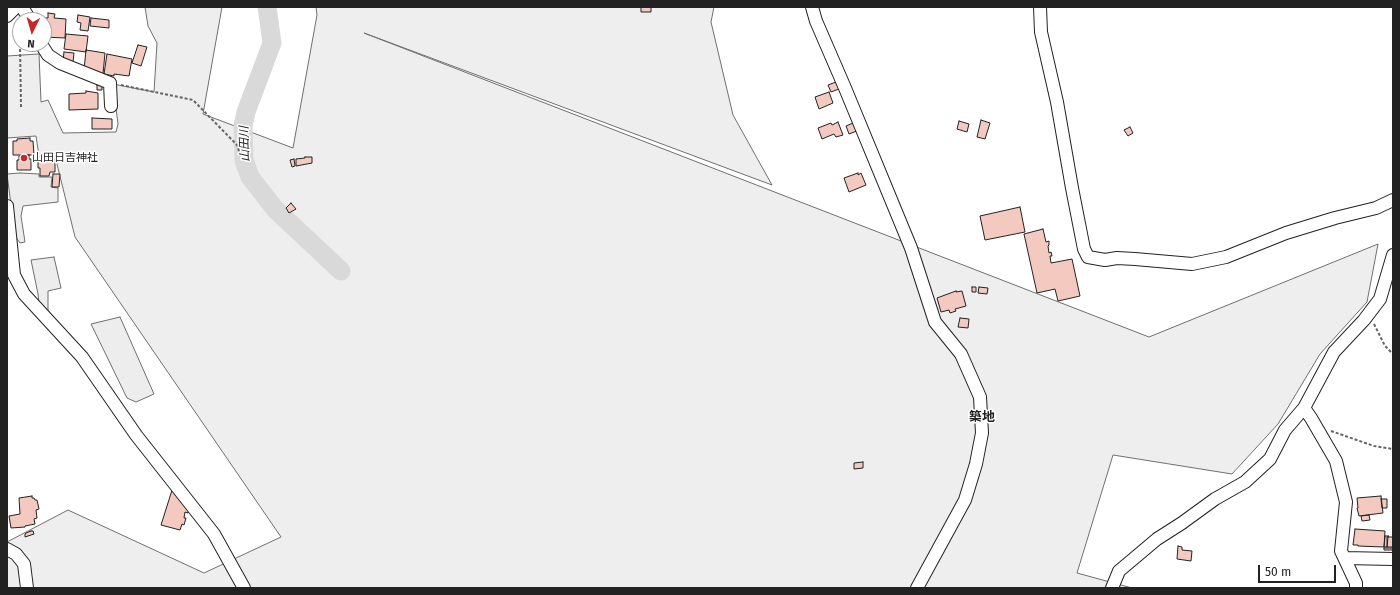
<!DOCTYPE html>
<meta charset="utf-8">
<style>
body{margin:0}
#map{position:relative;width:1400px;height:595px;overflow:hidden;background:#fff;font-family:"Fira Sans",sans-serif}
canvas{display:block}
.frame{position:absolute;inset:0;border:8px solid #222;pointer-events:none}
.north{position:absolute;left:12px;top:12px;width:40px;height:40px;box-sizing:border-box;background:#fff;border:1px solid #a7a7a7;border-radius:50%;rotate:185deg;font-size:11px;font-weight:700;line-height:16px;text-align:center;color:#222}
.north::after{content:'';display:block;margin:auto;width:14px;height:18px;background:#c62828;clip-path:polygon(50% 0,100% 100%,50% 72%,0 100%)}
.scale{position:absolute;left:1258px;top:565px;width:78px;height:18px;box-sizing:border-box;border:2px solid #222;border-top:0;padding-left:5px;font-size:12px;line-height:14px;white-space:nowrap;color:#222;-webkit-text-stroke:3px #fff;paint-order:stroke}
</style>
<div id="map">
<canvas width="1400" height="595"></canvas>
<div class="frame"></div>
<div class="north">N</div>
<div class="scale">50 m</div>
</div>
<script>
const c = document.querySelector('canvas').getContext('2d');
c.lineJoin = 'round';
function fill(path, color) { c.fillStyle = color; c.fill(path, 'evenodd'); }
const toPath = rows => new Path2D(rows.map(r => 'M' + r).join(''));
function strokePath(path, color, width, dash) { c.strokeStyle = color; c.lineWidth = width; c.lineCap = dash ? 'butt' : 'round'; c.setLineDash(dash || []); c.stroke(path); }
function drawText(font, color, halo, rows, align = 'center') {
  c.font = font + ' "Fira Sans","Noto Sans JP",sans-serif'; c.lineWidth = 3; c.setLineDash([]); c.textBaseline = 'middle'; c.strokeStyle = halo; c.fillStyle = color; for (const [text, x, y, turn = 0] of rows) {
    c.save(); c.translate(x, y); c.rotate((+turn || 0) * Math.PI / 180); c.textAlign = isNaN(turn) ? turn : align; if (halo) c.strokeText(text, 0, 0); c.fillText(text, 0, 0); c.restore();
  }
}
const green = toPath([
 [145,7,222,7,203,114,293,148,317,15,316,7,714,7,711,22,733,115,772,185,364,33,1149,337,1378,244,1367,302,1320,354,1278,424,1232,474,1113,455,1077,573,1132,588,7,588,7,542,68,510,204,573,281,537,75,237,55,156,39,156,36,136,7,138,7,56,39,54,41,102,48,100,63,133,116,132,118,124,113,84,154,92,157,43,148,26,145,7]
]);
fill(green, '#eee');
strokePath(green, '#6f6f6f', 1);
const parking = toPath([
 [20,173,39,174,39,177,52,177,51,187,58,188,58,202,23,206,21,216,25,242,20,243,15,236,7,174,20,173],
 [54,257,61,288,48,291,48,311,39,303,38,294,31,260,54,257],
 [120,317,154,394,136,402,127,398,91,324,120,317]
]);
fill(parking, '#ededed');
strokePath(parking, '#6f6f6f', 1);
strokePath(toPath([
 [267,7,272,43,246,112,243,126,244,160,250,177,275,209,341,271]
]), '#d9d9d9', 19);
const building = toPath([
 [641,7,651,7,651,12,641,12,641,7],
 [48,13,55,14,54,18,66,19,65,38,44,37,44,20,38,20,38,18,48,18,48,13],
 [78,15,90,17,88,31,80,30,81,23,77,22,78,15],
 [91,18,109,20,109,28,90,26,91,18],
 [66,34,88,36,86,52,64,49,66,34],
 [138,45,147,47,141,66,132,63,138,45],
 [86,50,105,53,103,74,84,70,86,50],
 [64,52,74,53,73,62,63,61,64,52],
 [107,54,132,59,129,76,114,74,114,76,104,74,107,54],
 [836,82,839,89,831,92,828,85,836,82],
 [97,85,102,85,102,90,97,90,97,85],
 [86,91,98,93,98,109,69,110,69,94,86,93,86,91],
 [829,92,833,103,819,109,815,97,829,92],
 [92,118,112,119,112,129,92,129,92,118],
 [981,120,990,123,985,139,977,137,981,120],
 [959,121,969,124,967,132,957,129,959,121],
 [838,122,843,135,836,137,834,134,822,139,818,128,831,123,832,125,838,122],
 [853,123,857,131,849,134,846,126,853,123],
 [1130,127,1133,133,1128,136,1124,130,1130,127],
 [30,138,30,141,33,141,34,155,13,155,13,141,17,141,17,139,30,138],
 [29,155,29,159,31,159,31,170,17,170,17,160,19,160,19,156,29,155],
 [305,157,312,157,312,163,296,166,296,159,305,158,305,157],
 [38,158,55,159,55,172,50,172,49,176,40,176,40,168,38,168,38,158],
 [294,159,295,166,292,167,290,160,294,159],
 [858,173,858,175,861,173,866,185,849,192,844,178,858,173],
 [53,174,60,174,59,187,52,187,53,174],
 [291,203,296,209,289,213,286,208,291,203],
 [1020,207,1025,232,985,240,980,216,1020,207],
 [1043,229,1046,242,1049,241,1049,245,1048,246,1049,253,1051,252,1052,256,1050,256,1051,263,1072,259,1080,296,1058,301,1055,289,1037,293,1024,234,1043,229],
 [972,287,976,287,976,292,972,292,972,287],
 [979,287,988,288,987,294,978,293,979,287],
 [956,291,956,292,962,291,966,306,955,309,956,311,950,313,949,310,941,312,937,298,956,291],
 [960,318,969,319,968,328,958,327,960,318],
 [863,462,863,468,854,469,854,463,863,462],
 [173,487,190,506,188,513,185,512,184,518,186,518,184,525,182,524,180,530,161,525,173,487],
 [32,496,32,498,34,498,35,500,37,500,39,509,36,510,37,518,34,519,35,524,25,526,25,527,11,528,9,516,20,514,19,498,32,496],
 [1381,496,1383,513,1359,516,1357,508,1358,508,1357,498,1381,496],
 [1381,499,1387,499,1387,508,1382,508,1381,499],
 [1369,515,1370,520,1362,521,1361,516,1369,515],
 [1355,529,1385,531,1384,547,1358,546,1358,545,1353,545,1355,529],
 [31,531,33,531,34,534,25,537,25,534,26,533,31,531],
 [1385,536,1389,536,1387,537,1387,547,1384,547,1385,536],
 [1388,537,1393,537,1393,547,1387,547,1388,537],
 [1178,546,1182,547,1182,550,1192,551,1191,561,1177,559,1178,546],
 [1384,548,1393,548,1393,550,1384,550,1384,548]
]);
fill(building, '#f3c9c0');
strokePath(building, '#222', 1);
const minor = toPath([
 [22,7,30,20],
 [812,7,816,21,845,88,911,248,935,322,961,354,980,397,982,433,976,464,965,500,917,588],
 [1040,7,1041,32,1057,102,1072,188,1084,249,1088,257,1105,260,1117,258,1135,259,1192,264,1226,257,1286,233,1335,218,1376,208,1393,200],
 [7,16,16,7],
 [41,44,48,55,60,63,110,83,111,106],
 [7,206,14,275,24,294,82,357,136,435,214,534,244,588],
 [1304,408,1311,418,1336,461,1346,502,1341,551,1356,583,1356,588],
 [7,549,16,554,24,564,27,588],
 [1345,558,1393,559],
 [1112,588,1119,571,1157,539,1182,523,1215,499,1245,482,1270,459,1285,430,1304,408,1334,352,1364,320,1380,299,1393,255]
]);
strokePath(minor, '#222', 14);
strokePath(toPath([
 [20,44,21,107],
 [121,85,193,100,237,145,241,157],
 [1374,324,1385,346,1393,354],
 [1331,431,1374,446,1393,449]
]), '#646464', 2, [3, 2]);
strokePath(minor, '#fff', 12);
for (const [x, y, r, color] of [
 [24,158,4,"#c62828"]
]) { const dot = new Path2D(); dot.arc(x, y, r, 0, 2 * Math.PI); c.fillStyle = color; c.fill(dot); strokePath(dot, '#fff', 1.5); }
drawText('11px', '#222', '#fff', [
 ["山田日吉神社",32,158]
], 'left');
drawText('italic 12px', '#222', '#fff', [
 ["山田川",245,144,-92]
]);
drawText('bold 13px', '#222', '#fff', [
 ["築地",982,417]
]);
</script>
